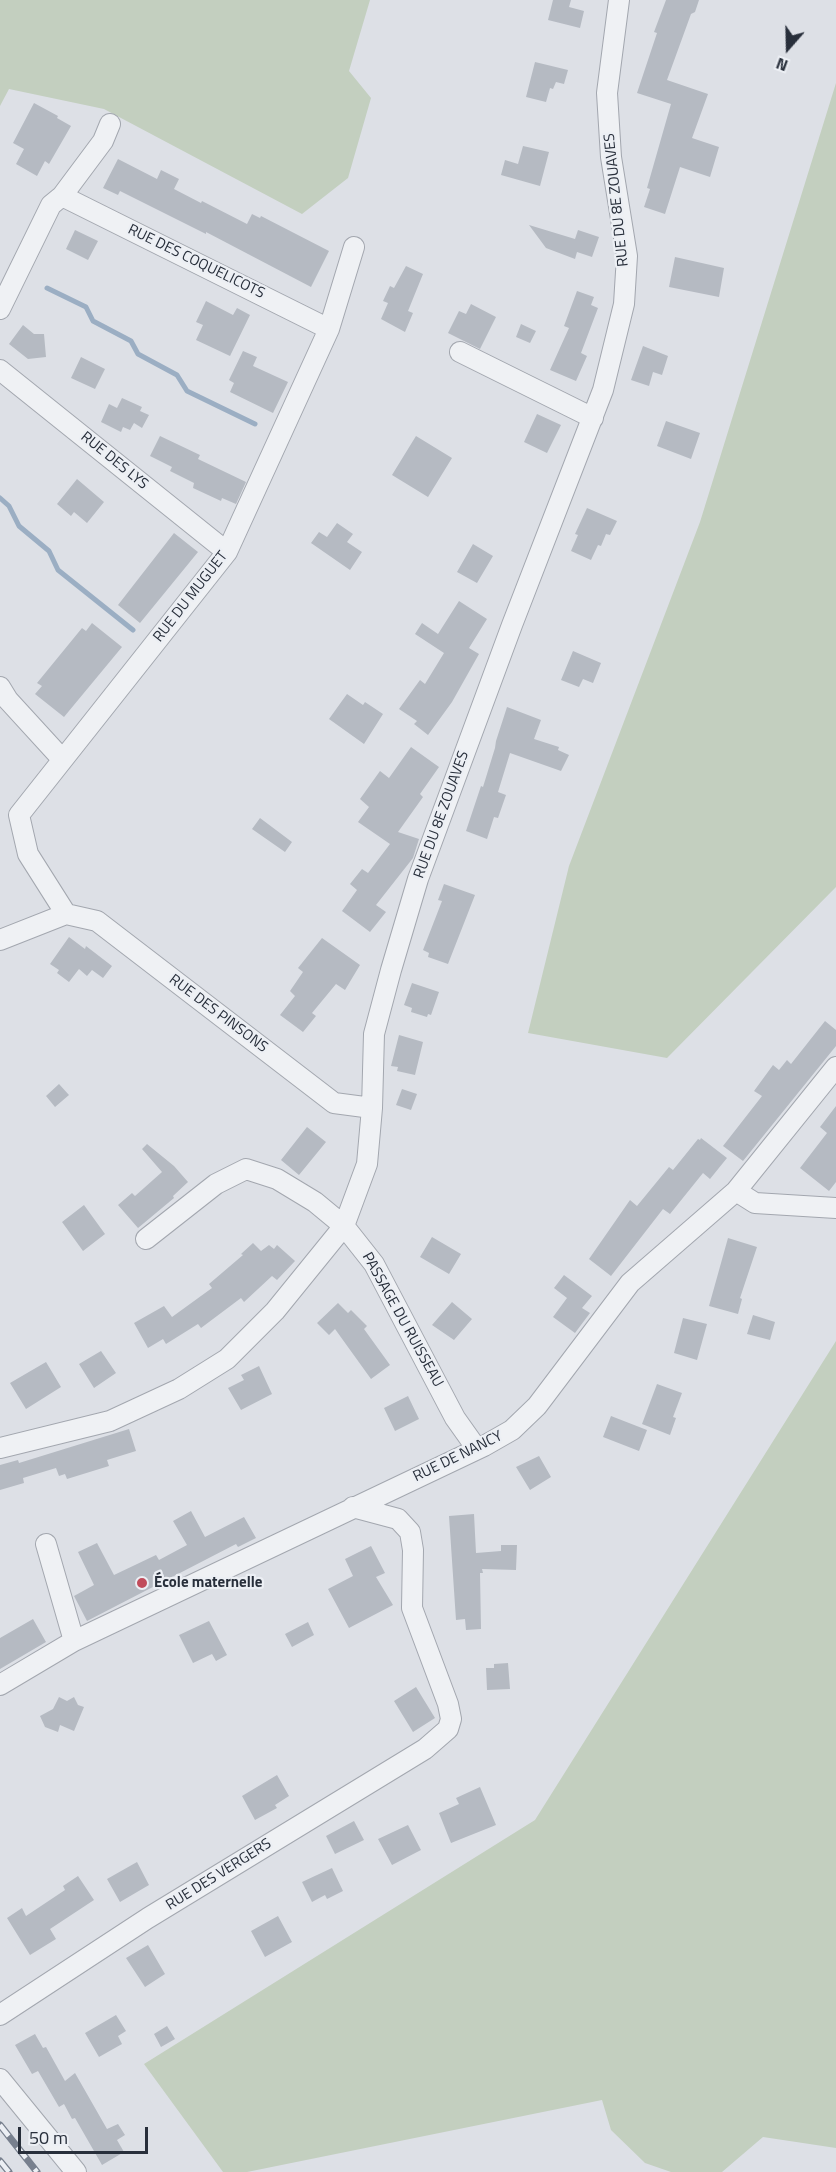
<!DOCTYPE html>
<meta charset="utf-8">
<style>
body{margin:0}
#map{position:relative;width:836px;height:2172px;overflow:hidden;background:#dde0e6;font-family:"Titillium Web",sans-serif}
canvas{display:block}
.north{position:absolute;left:758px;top:18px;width:60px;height:60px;-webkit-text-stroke:4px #eceff4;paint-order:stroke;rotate:200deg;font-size:16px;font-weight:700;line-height:24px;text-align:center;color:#282f3b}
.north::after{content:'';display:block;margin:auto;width:21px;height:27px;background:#282f3b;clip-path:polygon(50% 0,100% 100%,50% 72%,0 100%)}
.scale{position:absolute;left:18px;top:2127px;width:130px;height:27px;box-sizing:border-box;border:3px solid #282f3b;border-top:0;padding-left:8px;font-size:18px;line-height:21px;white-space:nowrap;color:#282f3b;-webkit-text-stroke:4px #eceff4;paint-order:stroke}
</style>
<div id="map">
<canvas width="836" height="2172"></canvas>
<div class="north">N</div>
<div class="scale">50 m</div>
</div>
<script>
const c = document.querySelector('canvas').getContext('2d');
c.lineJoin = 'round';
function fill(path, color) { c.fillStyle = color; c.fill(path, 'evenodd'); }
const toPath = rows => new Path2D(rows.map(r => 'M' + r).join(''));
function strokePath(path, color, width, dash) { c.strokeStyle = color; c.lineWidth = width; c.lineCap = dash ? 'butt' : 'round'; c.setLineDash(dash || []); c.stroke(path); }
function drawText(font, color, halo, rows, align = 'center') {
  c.font = font + ' "Titillium Web",sans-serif'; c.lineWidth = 4.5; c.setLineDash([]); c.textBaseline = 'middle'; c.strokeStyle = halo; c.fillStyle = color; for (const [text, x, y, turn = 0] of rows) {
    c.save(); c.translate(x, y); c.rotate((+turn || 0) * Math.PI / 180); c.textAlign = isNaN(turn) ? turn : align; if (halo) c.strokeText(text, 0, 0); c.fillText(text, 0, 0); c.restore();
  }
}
fill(toPath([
 [0,0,370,0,349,71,371,98,348,178,302,214,104,109,9,89,0,106],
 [836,83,836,887,667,1058,528,1033,569,866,700,522],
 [836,1341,836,2148,763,2137,722,2172,671,2172,645,2163,611,2130,602,2100,247,2172,223,2172,144,2064,535,1820]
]), '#c3cfbf');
strokePath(toPath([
 [47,288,86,307,93,321,131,341,138,354,177,375,187,391,255,424],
 [0,498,9,506,19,526,49,551,58,570,133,630]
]), '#9baec3', 5);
fill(toPath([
 [553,0,571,0,569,7,584,11,580,28,548,20],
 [666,0,699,0,695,12,691,14,667,80,708,94,692,138,719,147,710,177,680,167,665,214,644,207,650,189,647,188,671,104,637,93,657,33,654,32],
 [535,62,568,70,564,84,556,82,553,89,550,88,546,102,526,97],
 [34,103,58,116,57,118,71,126,49,164,45,161,37,176,16,164,24,149,13,143],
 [523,146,549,152,540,186,501,175,505,160,518,164],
 [118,159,157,179,161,170,179,179,174,189,201,203,202,201,247,224,252,214,260,218,261,216,329,251,311,287,206,232,206,234,120,191,118,195,103,188],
 [529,225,575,239,578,230,599,237,592,257,577,252,575,259,546,248],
 [75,230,98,241,88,260,66,249],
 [675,257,724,268,719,297,669,287],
 [406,266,423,274,408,311,413,313,405,332,381,319,388,303,383,301,390,286,394,288],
 [577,291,594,297,591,305,598,308,581,353,587,356,576,381,550,370,569,328,564,326],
 [206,301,233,315,237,308,250,315,230,356,196,340,203,325,196,322],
 [471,304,496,317,480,349,448,333,459,311,466,314],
 [521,324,536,331,530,343,516,337],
 [23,325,34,334,44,334,46,357,28,359,9,344],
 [643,346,668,356,662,375,653,372,649,386,631,380],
 [243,351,257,357,253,366,288,382,273,413,230,392,234,383,229,380],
 [81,357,105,369,95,389,71,378],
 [122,398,142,407,140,411,149,415,142,428,134,423,130,430,123,427,121,432,101,422,109,404,117,408],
 [537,414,561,425,547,453,524,442],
 [666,421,700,433,691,459,657,446],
 [160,436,200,455,198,459,246,482,236,504,222,498,221,501,193,488,194,483,170,471,172,467,150,456],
 [416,436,452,458,428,497,392,475],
 [77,479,104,502,87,523,74,512,71,516,57,504],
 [587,508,617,521,610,535,606,534,601,546,598,545,591,560,571,551,578,535,575,534],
 [337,523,353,534,347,542,362,552,350,570,311,543,319,532,327,537],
 [174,533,198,552,140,623,118,605],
 [473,544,493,556,477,583,457,572],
 [459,601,487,619,469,648,479,654,452,702,428,735,414,724,417,721,399,709,420,680,425,684,444,653,415,634,422,623,438,634],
 [92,623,122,647,64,717,35,694,42,686,37,683,82,628,86,631],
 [573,651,601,663,593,683,583,679,579,687,561,680],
 [347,694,363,705,365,702,383,714,364,744,329,719],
 [507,707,541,720,534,739,559,747,558,750,569,755,561,771,510,753,498,792,506,795,498,818,494,817,487,839,466,831,481,786,483,787,495,748,496,741],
 [411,747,439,767,420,794,423,797,398,832,419,839,413,858,376,905,386,912,370,932,342,911,357,890,350,884,362,869,368,873,390,844,358,822,369,807,360,799,380,771,389,778],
 [260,818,292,842,285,852,252,829],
 [444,884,475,895,448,964,428,957,429,953,423,950,442,901,438,900],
 [69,937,85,949,86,946,112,966,103,978,92,970,87,976,79,969,69,982,57,973,59,970,50,964],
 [322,938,360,965,345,990,336,984,312,1013,316,1016,303,1032,280,1015,295,996,290,991,303,972,298,968],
 [412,983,439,992,431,1015,428,1014,427,1017,411,1012,412,1008,404,1005],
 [825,1021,836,1030,836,1046,743,1161,723,1146,762,1096,754,1091,773,1065,779,1070,787,1060,791,1064],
 [399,1035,423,1042,415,1075,397,1071,398,1067,391,1066],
 [59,1084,69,1095,55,1107,46,1096],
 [402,1089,417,1094,411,1110,396,1105],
 [836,1106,836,1182,829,1191,800,1168,827,1133,820,1127],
 [307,1127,326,1142,299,1175,281,1160],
 [701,1138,727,1158,710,1179,703,1173,670,1214,663,1209,611,1276,589,1259,630,1200,637,1206,669,1167,673,1170,698,1139,700,1140],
 [147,1144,174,1166,188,1182,173,1196,174,1198,138,1228,118,1205,132,1193,135,1196,162,1172,142,1149],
 [84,1205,105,1234,83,1251,62,1222],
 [432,1237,461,1254,449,1274,420,1257],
 [728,1238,757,1247,740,1298,742,1299,738,1314,709,1306],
 [253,1243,261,1251,269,1245,274,1249,277,1245,295,1261,277,1280,272,1276,244,1302,241,1298,201,1328,198,1324,166,1344,163,1339,148,1348,134,1323,164,1306,172,1317,212,1288,209,1284,243,1255,241,1254],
 [564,1275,592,1296,582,1308,590,1313,575,1333,553,1317,567,1298,554,1288],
 [452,1302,472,1319,454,1340,432,1325],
 [338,1303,348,1313,351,1310,367,1326,364,1329,390,1365,371,1379,335,1329,329,1335,317,1323],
 [753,1315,775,1322,770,1340,747,1334],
 [683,1318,707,1324,697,1360,674,1353],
 [101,1351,116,1373,94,1388,79,1364],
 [46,1362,61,1387,26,1409,10,1383],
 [259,1366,272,1394,241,1410,228,1388,244,1380,241,1375],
 [657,1384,682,1393,673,1417,676,1418,670,1435,642,1424],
 [408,1396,419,1419,395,1431,384,1408],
 [611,1416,647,1430,639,1451,603,1437],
 [129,1429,136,1451,107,1460,109,1466,67,1479,65,1474,59,1476,56,1468,23,1478,24,1483,0,1490,0,1465,18,1460,19,1463],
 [539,1456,551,1477,530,1490,516,1467],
 [191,1511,205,1537,244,1517,256,1538,238,1547,236,1544,87,1621,74,1596,94,1585,78,1552,97,1543,114,1575,156,1555,159,1560,187,1545,173,1521],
 [474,1514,476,1553,501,1551,501,1545,517,1545,516,1570,482,1569,483,1573,480,1573,481,1629,466,1630,465,1619,456,1620,449,1516],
 [371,1546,385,1573,376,1577,393,1605,349,1628,328,1589,353,1576,345,1559],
 [33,1619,46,1642,0,1669,0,1638],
 [209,1621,227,1655,216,1661,212,1654,193,1663,179,1635],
 [308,1622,314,1635,292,1647,285,1634],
 [508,1663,510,1689,487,1690,486,1668,494,1668,494,1664],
 [416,1687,435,1718,413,1732,394,1701],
 [59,1697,67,1701,74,1697,78,1705,84,1707,74,1731,60,1725,58,1732,45,1727,40,1716,53,1709],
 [277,1775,289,1796,275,1805,277,1808,255,1820,242,1796],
 [480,1787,496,1825,451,1843,439,1813,459,1804,456,1798],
 [354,1821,364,1840,335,1854,326,1836],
 [408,1825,421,1850,392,1865,378,1839],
 [137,1862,149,1885,120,1902,107,1879],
 [332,1868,343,1891,327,1899,325,1895,312,1902,302,1882],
 [78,1876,94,1900,50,1929,56,1939,30,1955,7,1918,22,1908,26,1916,65,1890,63,1886],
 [278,1916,292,1942,265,1957,251,1931],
 [148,1945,165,1974,145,1987,126,1958],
 [116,2015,126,2031,118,2036,122,2044,99,2057,85,2033],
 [167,2026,175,2039,161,2047,154,2034],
 [35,2034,43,2048,46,2047,65,2081,75,2073,107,2129,118,2124,125,2135,117,2140,124,2152,102,2165,75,2118,72,2119,64,2104,59,2107,38,2071,32,2074,15,2045]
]), '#b5bac2');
const minor = toPath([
 [62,196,329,329],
 [0,309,51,205,62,196,103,141,110,124],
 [460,352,593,418],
 [0,370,227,552],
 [0,687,8,700,62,759],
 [66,914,28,854,19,815,227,552,329,329,354,247],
 [66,914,97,921,334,1103,372,1108],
 [0,940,66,914],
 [736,1191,755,1203,836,1208],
 [146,1239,216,1184,246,1169,277,1179,315,1202,344,1226,374,1264,455,1418,477,1449],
 [0,1448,110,1421,179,1389,227,1359,275,1311,344,1226,367,1164,372,1108,374,1034,391,970,418,879,512,625,603,390,624,304,627,256,611,157,607,93,619,0],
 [46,1544,74,1641],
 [0,1685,74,1641,484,1446,512,1430,537,1406,630,1283,736,1191,836,1067],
 [0,2015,148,1918,425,1749,448,1729,451,1719,448,1704,412,1608,413,1550,410,1532,398,1519,353,1507],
 [0,2079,76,2172]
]);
strokePath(minor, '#a3a7af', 22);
strokePath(minor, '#eff1f4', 20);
const rail = toPath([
 [0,2125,37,2172],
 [0,2161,9,2172]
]);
strokePath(rail, '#78808e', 7);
strokePath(rail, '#eceff4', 4.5, [14]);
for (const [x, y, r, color] of [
 [142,1583,6,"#c14c5b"]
]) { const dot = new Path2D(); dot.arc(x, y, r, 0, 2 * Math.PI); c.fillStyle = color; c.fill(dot); strokePath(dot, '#eceff4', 2); }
drawText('15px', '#282f3b', '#eceff4', [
 ["RUE DU 8E ZOUAVES",617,200,-96],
 ["RUE DES COQUELICOTS",196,262,26],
 ["RUE DES LYS",114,461,39],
 ["RUE DU MUGUET",191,597,-52],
 ["RUE DU 8E ZOUAVES",442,815,-70],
 ["RUE DES PINSONS",218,1014,37],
 ["PASSAGE DU RUISSEAU",402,1320,61],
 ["RUE DE NANCY",458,1457,-26],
 ["RUE DES VERGERS",219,1875,-32]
]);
drawText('bold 15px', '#282f3b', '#eceff4', [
 ["École maternelle",154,1583]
], 'left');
</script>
